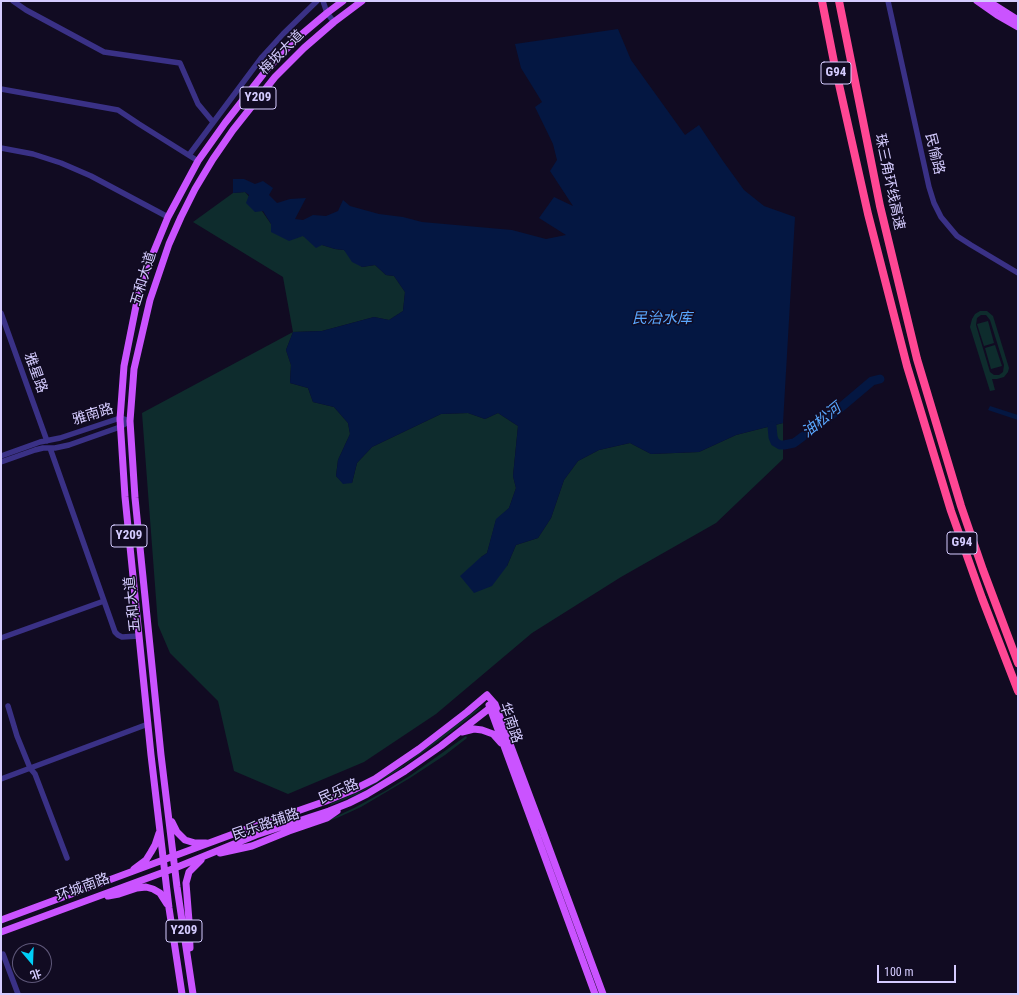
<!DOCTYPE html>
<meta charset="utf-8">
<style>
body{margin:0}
#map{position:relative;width:1019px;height:995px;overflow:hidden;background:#110b22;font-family:"Roboto Condensed","Noto Sans SC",sans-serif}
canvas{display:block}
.frame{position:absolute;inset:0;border:2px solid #d5ccff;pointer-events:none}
.north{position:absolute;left:12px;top:943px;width:40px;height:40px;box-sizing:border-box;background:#110b22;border:1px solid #5f587a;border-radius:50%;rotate:161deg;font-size:11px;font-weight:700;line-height:16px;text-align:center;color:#d5ccff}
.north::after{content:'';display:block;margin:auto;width:14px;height:18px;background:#00cff7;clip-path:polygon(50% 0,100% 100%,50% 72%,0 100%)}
.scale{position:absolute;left:877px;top:965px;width:79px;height:18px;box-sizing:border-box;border:2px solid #d5ccff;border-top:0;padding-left:5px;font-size:12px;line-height:14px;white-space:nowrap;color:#d5ccff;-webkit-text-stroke:3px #110b22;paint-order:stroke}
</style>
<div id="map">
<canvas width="1019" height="995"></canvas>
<div class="frame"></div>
<div class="north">北</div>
<div class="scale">100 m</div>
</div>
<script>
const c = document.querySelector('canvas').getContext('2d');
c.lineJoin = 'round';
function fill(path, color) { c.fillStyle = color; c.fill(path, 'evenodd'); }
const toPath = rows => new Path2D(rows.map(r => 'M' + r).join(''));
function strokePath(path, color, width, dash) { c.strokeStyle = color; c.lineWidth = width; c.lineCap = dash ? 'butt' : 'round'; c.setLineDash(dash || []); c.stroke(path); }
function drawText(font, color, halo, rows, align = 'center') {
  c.font = font + ' "Roboto Condensed","Noto Sans SC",sans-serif'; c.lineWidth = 3; c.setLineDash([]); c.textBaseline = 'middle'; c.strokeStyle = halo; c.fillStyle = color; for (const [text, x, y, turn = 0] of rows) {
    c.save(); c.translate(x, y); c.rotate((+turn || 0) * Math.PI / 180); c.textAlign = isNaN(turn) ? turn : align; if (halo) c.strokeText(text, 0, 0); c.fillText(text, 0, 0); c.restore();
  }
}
fill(toPath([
 [245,192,262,211,271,224,303,236,322,245,335,249,344,250,362,267,375,265,386,275,394,276,405,292,403,311,389,320,374,317,322,331,293,332,286,350,291,365,290,383,308,388,313,402,334,407,348,423,350,434,338,460,336,476,343,483,352,483,357,463,372,447,441,414,468,413,485,419,498,413,518,426,513,476,516,488,509,508,496,520,487,553,481,557,507,566,516,545,538,538,551,518,564,480,578,461,599,450,630,443,651,454,699,452,736,435,783,423,783,459,716,523,621,577,532,633,436,714,364,762,288,794,234,771,218,701,170,653,158,625,142,413,293,332,283,277,193,222,233,193],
 [980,311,987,311,993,316,1009,368,1008,372,1004,377,997,379,992,379,995,390,990,391,970,327,972,319,975,314],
 [981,315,986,315,990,320,1004,365,1003,372,999,375,994,375,990,372,976,325,977,318],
 [988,321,994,343,984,346,977,324],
 [995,345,1002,366,991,369,985,348],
 [480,707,481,708,451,732,398,770,358,794,331,805,330,804,361,791,404,765],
 [466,736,467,738,445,755,410,778,361,807,337,818,322,823,354,808,387,790,411,775]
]), '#0e2c2d');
fill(toPath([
 [618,29,631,60,685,135,699,125,723,161,744,190,764,206,795,217,783,423,736,435,699,452,651,454,630,443,599,450,578,461,564,480,551,518,538,538,516,545,507,566,492,586,474,593,460,576,481,557,487,553,496,519,509,508,516,488,513,476,518,426,498,413,485,419,468,413,441,414,372,447,357,463,352,483,343,484,336,476,338,460,350,434,348,423,334,407,313,402,308,388,290,383,291,365,286,350,293,332,322,331,374,317,389,320,403,311,405,292,394,276,386,275,375,265,362,267,352,262,344,250,335,249,322,245,316,248,303,236,289,241,271,232,271,224,263,211,255,212,246,203,249,195,245,192,233,193,233,179,244,179,255,184,263,181,273,188,269,195,277,203,290,199,306,198,295,219,303,220,313,215,326,216,338,211,343,200,350,206,379,214,403,217,422,222,512,230,546,239,566,235,539,218,554,197,573,206,550,171,557,160,553,144,535,107,542,102,521,68,515,44],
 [990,406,1018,415,1018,420,988,410]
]), '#041742');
strokePath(toPath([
 [772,426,773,437,775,442,780,445,784,445,794,443,833,414,872,381,880,379]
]), '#041742', 9);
strokePath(toPath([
 [13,1,26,10,104,52,180,63,198,104,213,122],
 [323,1,327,13,334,22],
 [888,1,929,187,934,203,941,217,957,236,971,245,1018,273],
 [1,89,118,110,139,124,198,161],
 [1,148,33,154,61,163,91,176,168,217],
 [189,155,262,57,283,34,317,1],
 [1,313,47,441],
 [50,448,115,632,118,635,122,637,139,636],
 [1,456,40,442,60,438,120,418,130,421],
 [1,462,35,450,43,448,55,448,69,445,120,427,130,421],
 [1,638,104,601],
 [8,706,17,736,30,768,35,774,67,858],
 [1,779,148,724],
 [3,954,18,994]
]), '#3a3186', 5.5);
strokePath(toPath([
 [977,1,997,15,1018,27],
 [988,1,1018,20],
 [487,695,495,704,542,829,603,994],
 [489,705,595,994],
 [462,732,474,729,482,730,493,734,501,743],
 [172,822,177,832,185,840,195,843,206,843],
 [220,853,252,846,289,831,327,818,337,811],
 [134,869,146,860,151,852,155,845,159,833],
 [108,896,119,894,137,888,146,887,153,889,160,893,167,904],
 [1,920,263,823,326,801,353,790,375,779,419,749,467,712,487,695],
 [1,932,175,868,256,835,329,811,349,803,367,794,405,771,441,746,495,704],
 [190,948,189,921,186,883,189,872,201,860],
 [182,994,169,908,151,755,125,497,120,419,124,366,138,296,147,268,168,217,198,161,225,123,268,68,295,40,327,13,343,1],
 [193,994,177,887,161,755,135,498,130,421,134,369,150,300,169,244,181,217,195,189,213,159,233,130,275,77,304,48,334,22,362,1]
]), '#ca53ff', 7);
strokePath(toPath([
 [822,1,834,62,868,214,907,366,951,511,982,598,1018,691],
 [839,1,880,206,917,359,961,506,983,570,1018,663]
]), '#ff4794', 8);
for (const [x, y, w] of [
 [836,73,30],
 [258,98,36],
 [129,536,36],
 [962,543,30],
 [184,931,36]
]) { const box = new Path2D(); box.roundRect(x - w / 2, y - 11, w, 22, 3); c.fillStyle = '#110b22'; c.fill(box); strokePath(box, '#d5ccff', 1); }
drawText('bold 13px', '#d5ccff', null, [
 ["G94",836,73],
 ["Y209",258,98],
 ["Y209",129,536],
 ["G94",962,543],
 ["Y209",184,931]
]);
drawText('14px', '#d5ccff', '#110b22', [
 ["梅坂大道",282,53,-45],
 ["民愉路",934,154,77],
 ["珠三角环线高速",889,182,78],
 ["五和大道",144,279,-73],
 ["雅星路",35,373,70],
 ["雅南路",93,415,-17],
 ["五和大道",133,604,-96],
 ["华南路",510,723,71],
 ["民乐路",339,792,-23],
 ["民乐路辅路",266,825,-19],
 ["环城南路",83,888,-20]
]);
drawText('italic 15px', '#5aa8ff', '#110b22', [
 ["民治水库",662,319],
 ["油松河",822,421,-39]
]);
</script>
